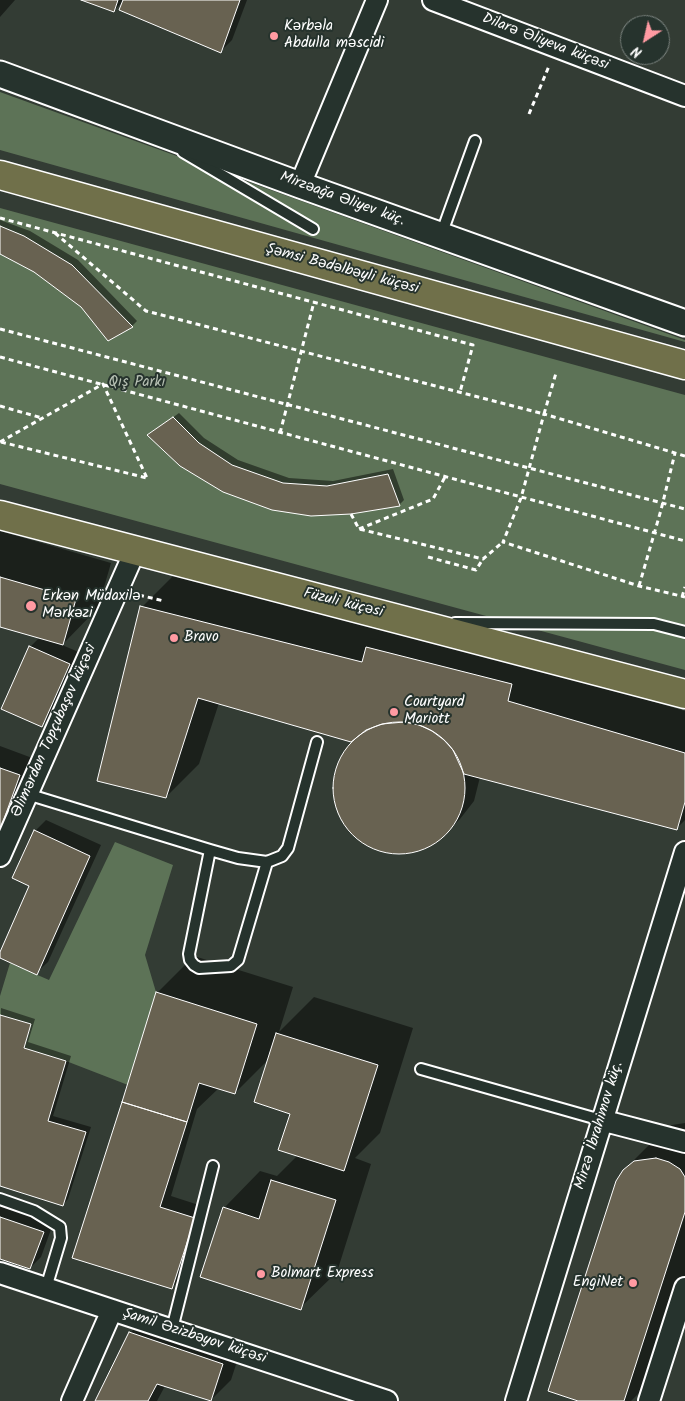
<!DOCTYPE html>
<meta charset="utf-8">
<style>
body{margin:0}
#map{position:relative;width:685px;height:1401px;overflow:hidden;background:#333c34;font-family:Kalam,sans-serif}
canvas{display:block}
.north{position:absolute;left:620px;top:15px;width:50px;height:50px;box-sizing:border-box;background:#26332d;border:1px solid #7d8581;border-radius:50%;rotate:215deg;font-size:14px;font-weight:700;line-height:20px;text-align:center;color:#fff}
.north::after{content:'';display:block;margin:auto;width:18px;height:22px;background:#ff9aa2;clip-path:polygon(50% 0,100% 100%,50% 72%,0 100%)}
</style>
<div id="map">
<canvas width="685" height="1401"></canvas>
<div class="north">N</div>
</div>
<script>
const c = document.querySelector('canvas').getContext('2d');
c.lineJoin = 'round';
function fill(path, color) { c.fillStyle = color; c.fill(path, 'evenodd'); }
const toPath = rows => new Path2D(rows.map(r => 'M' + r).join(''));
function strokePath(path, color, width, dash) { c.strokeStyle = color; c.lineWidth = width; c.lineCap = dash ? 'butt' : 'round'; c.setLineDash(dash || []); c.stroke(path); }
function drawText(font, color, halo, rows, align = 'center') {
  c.font = font + ' Kalam,sans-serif'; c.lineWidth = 4; c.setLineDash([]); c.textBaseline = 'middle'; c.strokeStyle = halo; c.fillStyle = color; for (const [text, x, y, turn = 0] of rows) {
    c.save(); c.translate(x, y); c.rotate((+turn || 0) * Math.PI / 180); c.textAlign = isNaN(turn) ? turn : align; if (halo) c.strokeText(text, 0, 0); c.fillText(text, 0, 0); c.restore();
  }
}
fill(toPath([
 [0,92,685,340,685,342,0,150],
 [0,208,685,395,685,670,0,484],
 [115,842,173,865,145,955,156,992,128,1085,66,1061,24,1048,31,1024,0,1015,0,996,10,963,49,980]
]), '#5d7357');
fill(toPath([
 [0,0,15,0,0,17],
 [85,0,247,0,232,40,221,51,124,1,114,10],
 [0,220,30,231,78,260,137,321,132,326,108,340,82,307,35,271,0,253],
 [179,413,204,438,238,460,289,478,333,481,393,469,404,500,399,505,351,513,149,435],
 [0,531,111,563,98,608,62,645,81,653,53,714,42,725,3,708,31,646,40,637,0,625],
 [175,574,540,668,685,711,685,820,676,829,480,777,474,801,460,819,443,836,424,848,403,853,381,851,361,841,345,825,336,805,334,783,339,761,356,738,355,737,219,703,199,764,166,797,142,607],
 [0,746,35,759,0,834],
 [46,820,101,845,48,962,36,973,0,957,0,955,31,886,35,831],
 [194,956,293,987,279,1032,314,997,413,1028,380,1133,355,1158,371,1164,337,1272,300,1308,224,1208,260,1171,277,1176,298,1155,291,1113,270,1058,235,1093,219,1088,197,1109,171,1196,205,1207,182,1277,171,1288,73,1257,157,993],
 [1,1008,35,1019,28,1042,71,1056,53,1116,91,1127,68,1199,63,1205,0,1185],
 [685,1123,685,1286,656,1376,631,1401,582,1401,624,1170,661,1133,672,1125],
 [0,1202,54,1221,41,1257,30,1268,0,1257],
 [151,1312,243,1343,231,1380,210,1401,165,1386,157,1401,96,1401,130,1333]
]), '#0007');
const building = toPath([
 [81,0,118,0,114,12,81,0],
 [123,0,240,0,221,53,119,10,123,0],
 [0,226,24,236,72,265,133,327,108,341,81,307,34,272,0,254,0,226],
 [173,417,199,443,232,465,283,483,327,486,388,474,400,506,351,514,311,516,272,510,223,492,180,466,147,435,173,417],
 [0,577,76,599,63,645,0,627,0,577],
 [140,606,362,662,366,647,512,684,508,701,685,753,685,802,677,830,464,774,453,750,444,740,432,731,417,724,404,722,382,724,366,730,351,742,198,698,166,798,97,781,140,606],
 [29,646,70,664,42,727,1,709,29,646],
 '333 788a66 66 0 1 1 132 0a66 66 0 1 1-132 0Z',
 [0,768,20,775,0,830,0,768],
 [34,830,90,856,37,975,0,958,0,952,29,886,12,878,34,830],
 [156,992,257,1024,235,1094,199,1083,187,1122,122,1102,156,992],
 [0,1015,31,1024,24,1048,66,1061,48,1121,86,1132,63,1206,0,1186,0,1015],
 [276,1033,378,1065,344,1171,278,1150,290,1114,254,1102,276,1033],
 [122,1102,187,1122,160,1207,195,1218,172,1289,72,1258,122,1102],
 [656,1158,669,1162,680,1169,685,1177,685,1212,624,1401,578,1401,548,1391,616,1181,623,1170,634,1161,656,1158],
 [271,1180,336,1200,301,1310,200,1277,223,1207,259,1219,271,1180],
 [0,1217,44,1232,30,1269,0,1259,0,1217],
 [129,1332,223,1364,211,1401,157,1384,148,1401,95,1401,129,1332]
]);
fill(building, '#686251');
strokePath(building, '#fff', 1);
const service = toPath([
 [183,152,313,229],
 [441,235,475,141],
 [455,623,654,624,685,632],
 [27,794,210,850,238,858,267,862,282,856,288,848,317,742],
 [210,850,189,954,190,960,194,965,199,968,231,966,238,960,267,862],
 [421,1069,601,1120],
 [0,1199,34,1211,60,1227,61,1238,46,1288],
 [172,1329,213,1166]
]);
const minor = toPath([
 [433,0,685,96],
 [300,185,377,0],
 [0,856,135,551],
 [601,1120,685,1142],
 [0,1273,387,1401],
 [72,1401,112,1310],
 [516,1401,685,852],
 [649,1401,685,1288]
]);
const tertiary = toPath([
 [0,74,300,185,685,323]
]);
const primary = toPath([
 [0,175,685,365],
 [0,515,685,694]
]);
strokePath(service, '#fff', 14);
strokePath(minor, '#fff', 24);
strokePath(tertiary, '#fff', 29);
strokePath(primary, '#fff', 31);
strokePath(toPath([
 [529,114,549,66],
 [0,218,473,345,460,392],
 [55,233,146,311,544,414,556,373],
 [0,329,685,509],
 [0,357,685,541],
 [0,406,42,418],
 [280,433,314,302],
 [0,442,103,384,147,478],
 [1,442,147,478],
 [685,456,544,414,521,498,503,542,639,586,685,597],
 [351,514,359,529,483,559,503,542],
 [359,529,433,499,445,477],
 [428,557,476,570,483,559],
 [639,586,661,510,675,453],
 [139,595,164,601],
 [682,597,685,587]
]), '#fff', 3, [5, 4]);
strokePath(service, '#26332d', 10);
strokePath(minor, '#26332d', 20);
strokePath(tertiary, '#26332d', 25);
strokePath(primary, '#70704a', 28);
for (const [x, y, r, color] of [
 [274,36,5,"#ff9aa2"],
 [31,606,6,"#ff9aa2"],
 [174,638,5,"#ff9aa2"],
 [394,712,5,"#ff9aa2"],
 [261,1274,5,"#ff9aa2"],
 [633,1283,5,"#ff9aa2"]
]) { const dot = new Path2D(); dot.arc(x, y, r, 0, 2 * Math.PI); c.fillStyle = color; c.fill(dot); strokePath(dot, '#26332d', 2); }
drawText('15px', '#fff', '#26332d', [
 ["Kərbəla",284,27],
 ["Abdulla məscidi",284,44],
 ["Erkən Müdaxilə",42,597],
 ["Mərkəzi",42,614],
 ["Bravo",184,638],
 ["Courtyard",404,703],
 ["Mariott",404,720],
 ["Bolmart Express",271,1274],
 ["EngiNet",623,1283,"right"]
], 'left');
drawText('15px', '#fff', '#26332d', [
 ["Dilarə Əliyeva küçəsi",545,43,21],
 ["Mirzəağa Əliyev küç.",342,200,20],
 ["Şəmsi Bədəlbəyli küçəsi",342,270,15],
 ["Füzuli küçəsi",343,604,14],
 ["Əlimərdan Topçubaşov küçəsi",55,731,-66],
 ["Mirzə İbrahimov küç.",600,1126,-73],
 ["Şamil Əzizbəyov küçəsi",194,1337,18]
]);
drawText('15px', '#b6c0b3', '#26332d', [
 ["Qış Parkı",137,383]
]);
</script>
